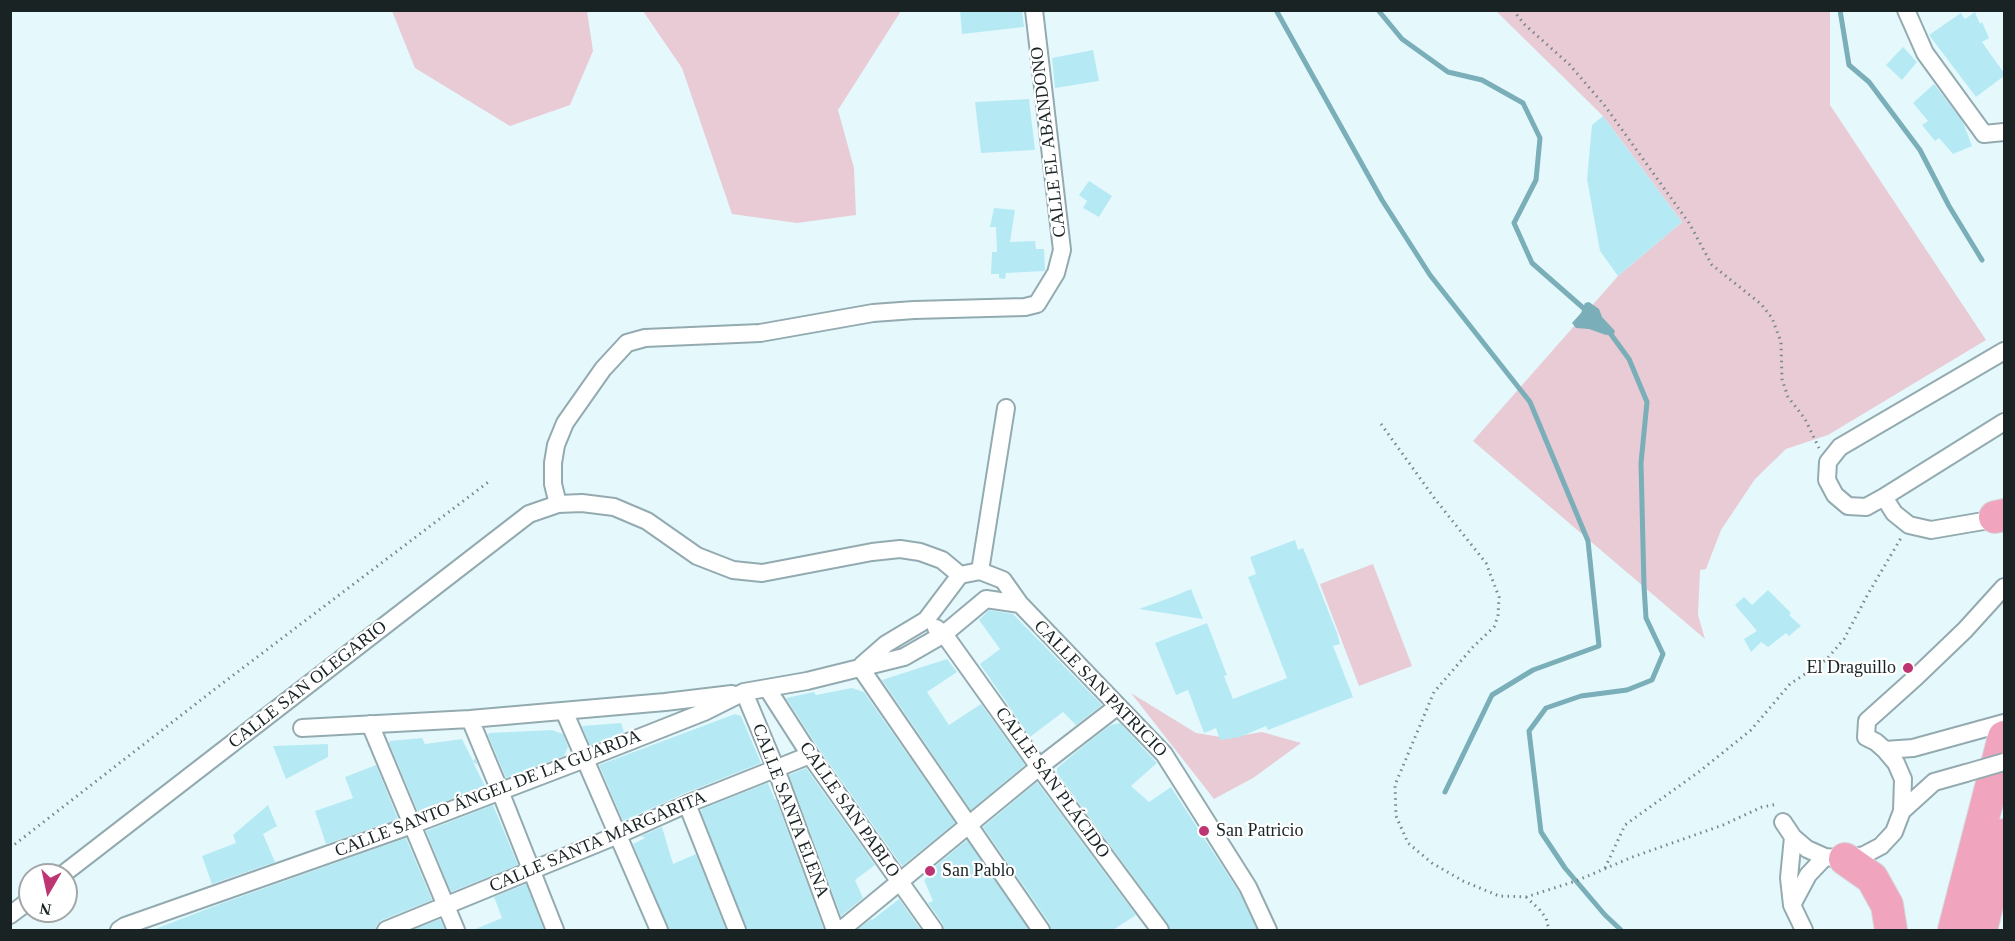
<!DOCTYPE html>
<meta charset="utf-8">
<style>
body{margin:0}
#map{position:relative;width:2015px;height:941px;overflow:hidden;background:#e5f9fd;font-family:"Times New Roman",serif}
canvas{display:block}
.frame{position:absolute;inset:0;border:12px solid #192324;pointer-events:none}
.north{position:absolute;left:18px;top:863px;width:60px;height:60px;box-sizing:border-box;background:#fff;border:2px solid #a3a7a7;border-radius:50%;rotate:189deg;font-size:16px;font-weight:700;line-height:24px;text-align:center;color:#192324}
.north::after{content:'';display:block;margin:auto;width:21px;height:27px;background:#bd3572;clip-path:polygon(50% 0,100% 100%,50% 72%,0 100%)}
</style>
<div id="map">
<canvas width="2015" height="941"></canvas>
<div class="frame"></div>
<div class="north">N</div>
</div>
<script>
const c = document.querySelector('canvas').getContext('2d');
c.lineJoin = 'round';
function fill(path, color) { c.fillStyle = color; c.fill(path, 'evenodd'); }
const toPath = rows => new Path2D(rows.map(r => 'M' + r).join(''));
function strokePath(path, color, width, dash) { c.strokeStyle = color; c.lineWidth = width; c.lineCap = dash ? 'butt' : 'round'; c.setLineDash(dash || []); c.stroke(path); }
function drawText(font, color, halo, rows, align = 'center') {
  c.font = font + ' "Times New Roman",serif'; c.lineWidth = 4.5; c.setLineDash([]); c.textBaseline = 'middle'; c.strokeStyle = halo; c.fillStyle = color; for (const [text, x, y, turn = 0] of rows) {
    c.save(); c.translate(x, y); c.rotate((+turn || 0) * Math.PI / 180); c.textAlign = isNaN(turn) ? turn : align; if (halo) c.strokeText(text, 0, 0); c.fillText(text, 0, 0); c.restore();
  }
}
fill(toPath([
 [392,11,587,11,593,51,570,105,510,126,415,68],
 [643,11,901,11,838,110,854,168,856,215,797,223,732,214,682,68],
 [1496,11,1830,11,1830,105,1986,340,1828,435,1786,449,1755,479,1721,530,1706,569,1700,570,1698,615,1705,639,1473,441,1618,276,1682,222,1603,116],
 [1373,564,1412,666,1359,686,1320,584],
 [1131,693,1196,733,1227,738,1262,732,1301,743,1253,778,1214,799]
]), '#e8cbd4');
fill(toPath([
 [1589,302,1599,309,1602,317,1615,331,1614,334,1606,335,1589,329,1576,328,1572,323,1581,313,1585,303]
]), '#7aaeb8');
strokePath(toPath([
 [1276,10,1382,200,1430,275,1530,402,1588,541,1599,646,1533,670,1492,695,1445,792],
 [1378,10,1402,39,1448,72,1482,80,1523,103,1540,138,1536,180,1514,223,1532,263,1589,313],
 [1840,10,1849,65,1869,82,1920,150,1949,206,1982,260],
 [1607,329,1629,359,1647,402,1641,463,1644,586,1646,618,1663,654,1652,680,1627,690,1581,696,1546,708,1529,731,1541,832,1565,868,1605,915,1621,930]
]), '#7aaeb8', 5);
fill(toPath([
 [960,10,1022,10,1024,27,962,34],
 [1975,12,1980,24,1982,22,1989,38,1982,42,2004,73,2004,76,1976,97,1929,35,1961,13,1965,19],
 [1903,47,1917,62,1902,80,1886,65],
 [1093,50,1099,81,1055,88,1052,58],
 [1934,84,1963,122,1972,146,1953,154,1939,138,1935,141,1922,125,1928,121,1913,103],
 [1029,99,1035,150,981,153,975,102],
 [1603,116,1682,222,1618,276,1600,251,1587,179,1592,125],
 [1089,181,1112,196,1099,217,1083,208,1087,201,1079,195],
 [994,208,1015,210,1010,242,1035,241,1036,249,1044,249,1045,271,1006,273,1005,279,999,278,999,274,991,274,992,252,997,252,996,227,990,227],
 [1295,540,1298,550,1303,548,1306,555,1337,633,1340,644,1333,646,1353,697,1268,730,1266,726,1240,737,1220,740,1216,728,1204,733,1188,690,1176,695,1155,643,1207,623,1227,675,1224,676,1233,699,1287,678,1248,577,1256,574,1250,557],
 [1191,589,1203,619,1139,609,1172,597],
 [1768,590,1791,613,1789,615,1801,626,1789,636,1786,633,1768,647,1761,642,1751,652,1744,639,1757,631,1735,605,1744,597,1752,605],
 [989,610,1013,614,1102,705,1076,725,1063,712,1030,737,980,664,1000,649,979,620],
 [947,659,957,672,927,692,949,725,981,704,1025,765,971,810,882,680],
 [852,688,864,692,955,823,902,866,819,749,786,698,814,692,816,695],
 [735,714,741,716,761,763,683,794,623,821,599,765],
 [621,723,624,732,590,746,582,726],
 [1120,723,1157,763,1131,786,1149,802,1171,787,1239,892,1257,930,1170,930,1168,924,1057,773,1057,768,1091,740,1111,725],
 [552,730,563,734,568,747,564,756,506,778,488,735,489,733],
 [422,738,425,744,462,739,473,761,475,758,478,765,473,762,485,786,418,812,389,743,390,741],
 [328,744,328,757,286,779,273,746],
 [376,765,398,819,326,844,315,811,353,798,345,777],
 [806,768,875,865,855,880,863,898,841,916,789,775],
 [1037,782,1136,915,1113,930,1051,930,1050,924,983,827],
 [768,783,775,800,776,799,824,930,747,930,701,812,702,809],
 [268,805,277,826,263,834,275,862,212,884,202,856,236,843,233,835],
 [493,805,518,865,451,892,426,831],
 [662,827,673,864,696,854,726,930,669,930,633,844,645,838,641,836],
 [406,838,432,900,382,920,377,924,376,930,155,930,155,929,220,904],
 [967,840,1029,930,944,930,943,924,928,903,933,901,924,880,931,874,926,874],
 [526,884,544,930,473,930,502,918,494,897],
 [899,899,921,930,857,930,871,919,872,920],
 [440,919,445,930,412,930]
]), '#b5eaf5');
const street = toPath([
 [1906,10,1925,53,1984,134,2004,132],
 [1884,497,2004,422],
 [558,504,553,484,553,463,556,445,565,423,603,369,627,343,645,338,760,333,873,313,914,310,1025,307,1037,304,1056,273,1062,250,1034,10],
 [2001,518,1931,530,1909,525,1894,513,1884,497,1866,507,1848,506,1835,495,1827,480,1828,462,1840,447,2004,351],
 [980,571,1006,408],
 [936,628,944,634,1039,767,1160,930],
 [862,665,886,644,926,620,960,575,980,571,1003,580,1020,604,1164,754,1248,887,1268,930],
 [860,667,1041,930],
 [767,688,810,755,934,930],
 [744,692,776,769,835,930],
 [564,711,659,930],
 [470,719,500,791,555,930],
 [370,724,456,930],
 [302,728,470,719,665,702,732,694],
 [1885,750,1913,748,2004,723],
 [687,804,737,930],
 [1902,811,1934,782,1966,773],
 [1783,822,1793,837,1807,849,1825,857,1845,859,1864,855,1881,846,1894,832,1902,811,1903,779,1896,763,1885,750,1876,742,1866,737,1867,721,1916,677,1965,630,2004,587],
 [1793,837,1789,878,1792,905,1804,930],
 [62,875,529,514,558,504,582,503,614,507,647,521,697,556,733,570,762,573,872,552,900,549,920,552,942,560,960,575],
 [1792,905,1808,875,1825,857],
 [10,915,30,900],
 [119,930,125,926,412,825,585,759,704,712,744,692,807,681,904,657,944,634,986,599,1020,604],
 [386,930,618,835,687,804,810,755],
 [841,930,1039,767,1118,706]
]);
const highway = toPath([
 [1995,517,2004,515],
 [1845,859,1872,878,1887,905,1891,930],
 [1954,930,2004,737],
 [1981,930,2004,835]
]);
strokePath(street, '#93abb0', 20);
strokePath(highway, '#d6d7d8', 34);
strokePath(toPath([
 [1513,10,1525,25,1569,64,1605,106,1689,223,1712,265,1761,304,1772,318,1781,342,1782,379,1788,397,1805,419,1819,448],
 [1381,424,1435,499,1486,563,1499,597,1498,616,1494,627,1473,647,1434,692,1395,785,1396,816,1408,843,1432,863,1463,881,1499,896,1526,897,1576,881,1630,858,1723,825,1762,807,1778,804],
 [10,848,215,689,491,480],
 [1605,868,1625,825,1700,771,1751,730,1790,684,1826,660,1844,639,1868,594,1901,538],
 [1526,897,1539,909,1546,918,1549,930]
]), '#788789', 3, [1.5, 4.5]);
strokePath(street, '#fff', 16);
strokePath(highway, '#f0a4be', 32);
const streetBridge = toPath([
 [1966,773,2004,762]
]);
strokePath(streetBridge, '#93abb0', 20, []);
strokePath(streetBridge, '#fff', 16);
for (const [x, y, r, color] of [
 [1908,668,6,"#bd3572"],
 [1204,831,6,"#bd3572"],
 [930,871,6,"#bd3572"]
]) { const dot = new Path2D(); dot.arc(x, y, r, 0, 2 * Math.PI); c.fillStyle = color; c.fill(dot); strokePath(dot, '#fff', 2); }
drawText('18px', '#192324', '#fff', [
 ["CALLE EL ABANDONO",1049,142,-97],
 ["CALLE SAN OLEGARIO",308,685,-38],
 ["CALLE SAN PATRICIO",1100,689,46],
 ["CALLE SAN PLÁCIDO",1052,783,54],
 ["CALLE SANTO ÁNGEL DE LA GUARDA",488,794,-21],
 ["CALLE SAN PABLO",849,810,55],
 ["CALLE SANTA ELENA",790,811,69],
 ["CALLE SANTA MARGARITA",598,842,-23]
]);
drawText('18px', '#192324', '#fff', [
 ["El Draguillo",1896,668,"right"],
 ["San Patricio",1216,831],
 ["San Pablo",942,871]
], 'left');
</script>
